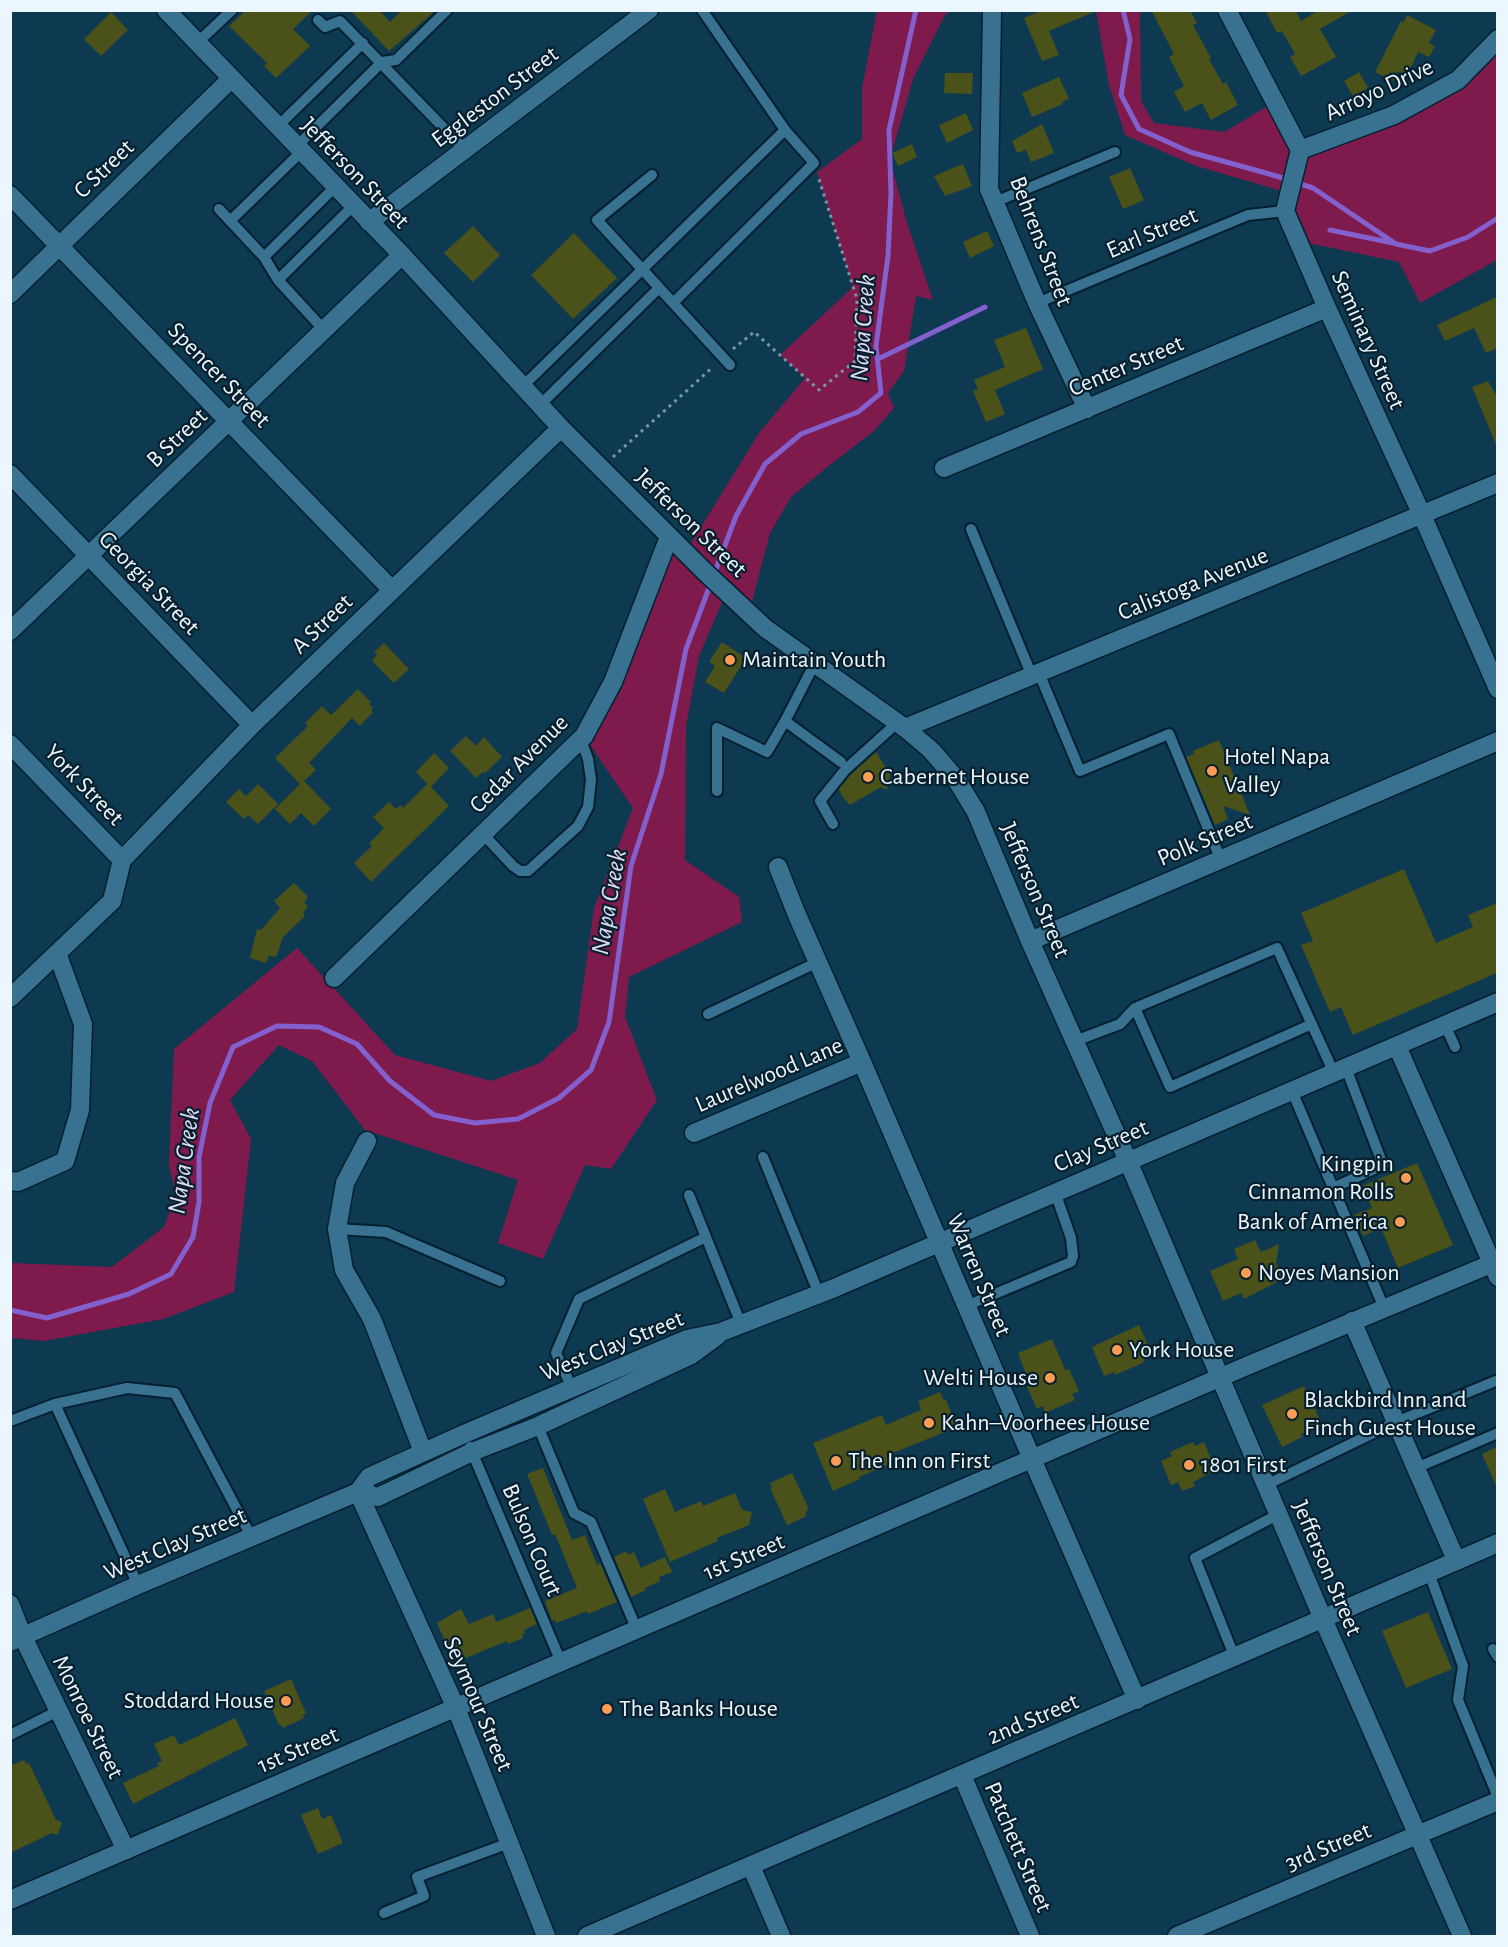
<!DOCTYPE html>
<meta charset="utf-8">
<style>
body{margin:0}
#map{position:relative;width:1508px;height:1947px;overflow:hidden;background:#0d3a51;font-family:"Alegreya Sans",sans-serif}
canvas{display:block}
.frame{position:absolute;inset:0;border:12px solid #ebf6fe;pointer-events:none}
</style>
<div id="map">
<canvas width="1508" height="1947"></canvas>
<div class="frame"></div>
</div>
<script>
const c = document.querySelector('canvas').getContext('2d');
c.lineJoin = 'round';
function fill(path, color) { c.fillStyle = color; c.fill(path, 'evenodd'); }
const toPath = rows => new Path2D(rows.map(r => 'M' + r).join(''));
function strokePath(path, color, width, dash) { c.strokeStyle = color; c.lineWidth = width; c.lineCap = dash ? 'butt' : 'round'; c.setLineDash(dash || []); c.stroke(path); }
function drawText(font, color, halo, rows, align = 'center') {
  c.font = font + ' "Alegreya Sans",sans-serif'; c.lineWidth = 4.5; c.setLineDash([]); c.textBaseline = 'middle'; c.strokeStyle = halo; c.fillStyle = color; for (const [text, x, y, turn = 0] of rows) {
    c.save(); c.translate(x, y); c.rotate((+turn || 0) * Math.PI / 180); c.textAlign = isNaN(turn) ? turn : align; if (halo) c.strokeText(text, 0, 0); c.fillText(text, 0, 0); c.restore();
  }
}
fill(toPath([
 [877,11,951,11,945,15,913,79,890,159,907,223,933,300,916,296,904,371,888,393,894,408,874,431,826,468,791,497,770,533,749,613,726,593,699,656,686,726,685,860,739,897,742,922,629,977,625,1017,657,1100,611,1169,585,1165,543,1259,498,1243,518,1180,365,1130,312,1061,279,1045,230,1100,251,1139,234,1292,163,1319,44,1341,11,1338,11,1263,112,1267,164,1227,176,1194,169,1166,174,1049,297,948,395,1055,491,1081,540,1063,577,1029,594,908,633,808,584,736,662,532,685,553,759,433,805,378,780,355,853,287,817,172,862,139,862,88],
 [1096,11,1140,11,1141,101,1154,123,1224,132,1275,102,1300,150,1457,80,1497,39,1497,260,1420,303,1399,262,1298,241,1289,193,1196,166,1125,135,1109,85]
]), '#7f1a4c');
strokePath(toPath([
 [1123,10,1130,39,1121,95,1139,129,1190,152,1273,175,1313,188,1396,244,1430,251,1468,237,1498,218],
 [1330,230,1393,243],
 [878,359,985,307],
 [10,1310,47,1318,129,1294,171,1274,193,1237,199,1202,199,1157,210,1103,233,1047,277,1026,319,1027,357,1044,390,1081,434,1115,475,1123,518,1119,559,1098,591,1070,609,1022,631,866,661,774,686,649,736,516,765,464,801,434,858,412,881,393,876,346,888,256,891,193,889,130,916,10]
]), '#8360ce', 5);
fill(toPath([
 [246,10,313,10,293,29,310,46,276,78,264,66,267,63,229,26],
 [350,10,379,10,390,22,402,10,436,10,389,51],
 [1043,10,1096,10,1096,11,1049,31,1059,55,1042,61,1024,18],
 [1151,10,1190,10,1197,23,1193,25,1211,58,1209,59,1223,84,1226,82,1238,105,1211,120,1202,103,1185,112,1174,92,1184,86,1169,57,1174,54],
 [1265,10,1295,10,1301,21,1319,10,1353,10,1320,29,1336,57,1301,76,1290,57,1295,54,1282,31,1277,33],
 [111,12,128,30,101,56,84,39],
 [1407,15,1436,30,1429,43,1435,46,1429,57,1418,52,1407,76,1398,71,1393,81,1375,72,1401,21,1403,23],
 [1359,72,1368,88,1353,96,1344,81],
 [945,73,973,73,972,94,944,93],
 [1059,77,1069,99,1062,102,1063,104,1032,117,1022,93],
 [966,113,973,130,947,143,939,125],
 [1042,124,1054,153,1031,162,1026,150,1017,153,1012,141],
 [912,144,917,157,898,166,892,153],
 [963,164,972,186,945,196,934,176],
 [1130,168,1144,200,1123,209,1109,177],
 [473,226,500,255,473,282,444,253],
 [987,231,994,246,970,258,963,242],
 [574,233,617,278,573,319,531,275],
 [1497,297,1497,348,1486,353,1474,328,1445,341,1437,325],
 [1026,328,1043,369,995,390,1005,414,986,422,973,391,978,389,974,380,1005,367,994,340],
 [1488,381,1497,397,1497,447,1472,387],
 [722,642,746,658,724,693,705,682,715,666,709,662],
 [384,643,409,669,394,683,372,661,377,654,374,652],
 [358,689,371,702,369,704,373,708,371,710,373,712,360,726,352,718,309,763,316,770,304,781,331,809,314,826,301,813,290,824,275,809,300,784,275,758,308,726,305,723,322,706,331,715],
 [466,736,476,746,484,737,502,757,485,773,483,772,476,778,450,751],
 [1219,740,1250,815,1223,806,1228,819,1215,825,1186,757,1194,754,1193,751],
 [876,752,890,774,887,790,881,787,850,805,842,796,839,789,850,775],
 [434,753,449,768,431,787,449,806,371,882,354,863,372,846,369,844,384,828,373,817,389,802,396,809,401,805,403,808,427,784,416,772],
 [258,784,278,804,258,824,248,815,244,819,226,802,239,789,246,796],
 [1404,869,1436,943,1473,927,1468,915,1497,903,1497,973,1353,1035,1341,1007,1330,1012,1301,945,1313,941,1301,913],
 [294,883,308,897,304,902,308,907,303,912,305,916,283,937,276,957,269,956,266,963,250,958,257,929,261,930,280,908,274,901],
 [1417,1163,1453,1245,1398,1268,1381,1228,1363,1236,1354,1215,1372,1208,1362,1186],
 [1255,1240,1261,1252,1279,1244,1276,1263,1282,1275,1279,1281,1246,1298,1243,1298,1241,1293,1223,1301,1210,1271,1238,1259,1234,1249],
 [1139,1325,1149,1347,1143,1363,1115,1375,1114,1372,1104,1376,1092,1347],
 [1052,1339,1065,1370,1069,1369,1079,1391,1072,1394,1075,1400,1045,1413,1043,1406,1037,1409,1027,1387,1030,1385,1018,1353],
 [1304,1386,1322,1424,1301,1434,1302,1437,1282,1447,1262,1405],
 [940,1392,944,1400,946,1400,957,1427,893,1453,896,1461,859,1477,860,1479,833,1491,813,1443,882,1415,886,1425,921,1410,918,1401],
 [1193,1442,1195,1446,1204,1442,1210,1457,1220,1461,1214,1471,1193,1482,1195,1486,1182,1491,1178,1482,1171,1485,1161,1461,1172,1456,1170,1452],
 [1497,1447,1497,1488,1482,1454],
 [543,1468,572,1540,585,1535,597,1565,600,1563,617,1602,588,1614,587,1611,556,1623,555,1620,552,1621,551,1618,545,1601,577,1588,555,1534,552,1535,527,1474],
 [792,1473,808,1507,805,1517,787,1525,770,1488,772,1487,770,1483],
 [665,1489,675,1512,701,1501,703,1506,735,1493,742,1510,752,1512,749,1525,717,1538,718,1541,670,1562,643,1499],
 [626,1551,628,1555,634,1552,641,1568,665,1557,672,1572,659,1577,660,1581,645,1588,646,1590,631,1597,614,1557],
 [530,1608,537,1624,524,1630,525,1633,522,1635,523,1638,508,1644,507,1641,456,1662,454,1657,452,1658,437,1623,461,1609,469,1624,493,1614,496,1622],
 [1428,1612,1452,1669,1406,1688,1382,1631],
 [291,1679,306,1713,303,1715,304,1718,283,1728,281,1725,279,1725,264,1691],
 [235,1718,248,1745,133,1804,123,1783,159,1766,157,1763,162,1761,154,1744,174,1735,179,1745],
 [24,1760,26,1764,29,1763,56,1820,62,1822,58,1835,52,1833,10,1853,10,1766],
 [318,1808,322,1819,331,1815,343,1843,318,1854,301,1815]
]), '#4a5119');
const lane = toPath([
 [318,20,325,27,340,21,465,150],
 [197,43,232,10],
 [277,127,363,43],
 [296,147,382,62,396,60,447,10],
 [652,175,597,220,730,365],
 [995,202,1115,152],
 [219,209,264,257,335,187],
 [230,221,301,152],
 [264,257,278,280],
 [673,303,814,163,785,130,702,10],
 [1037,303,1248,215,1285,211],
 [324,330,278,280,353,206],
 [522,387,785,130],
 [540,405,659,288],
 [971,529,1032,676],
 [815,663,785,721,841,762],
 [1039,673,1080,771,1169,734,1221,860],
 [717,791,717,728,767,752,785,721],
 [833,824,820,801,845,770,898,722],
 [483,834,513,866,520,871,528,871,578,826,588,807,591,780,588,759,581,740],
 [1135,1008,1170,1087,1312,1024],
 [708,1014,818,962],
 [1445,1025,1455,1047],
 [1075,1041,1120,1024,1135,1008,1277,948,1334,1073],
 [1292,1091,1384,1308],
 [763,1157,819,1294],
 [1333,1188,1383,1165,1346,1068],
 [689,1195,706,1237],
 [337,1229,386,1232,500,1281],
 [966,1306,1071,1262,1073,1256,1071,1238,1055,1192],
 [572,1388,556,1353,579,1299,706,1237,741,1324],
 [10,1421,55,1404],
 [538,1426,574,1513,591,1522,637,1630],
 [470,1447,561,1662],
 [1416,1468,1498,1433],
 [1266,1485,1396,1422,1498,1380],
 [1429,1573,1463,1666,1458,1700,1498,1797],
 [138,1585,55,1404,127,1388,175,1393,252,1538],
 [1493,1649,1498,1657],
 [1235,1658,1195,1558,1279,1514],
 [10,1735,58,1711],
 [384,1913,424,1896,417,1877,509,1843]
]);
const street = toPath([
 [992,10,989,189,1037,303,1087,409],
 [1227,10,1300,150,1285,211,1327,308,1422,515,1498,689],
 [1300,150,1394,115,1458,80,1498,39],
 [10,195,392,590],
 [369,222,649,10],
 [10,294,231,79],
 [944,468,1327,308],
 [10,474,252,725],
 [10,631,402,255],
 [905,728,1498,483],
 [10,744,122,860],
 [778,867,797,915,862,1062,1032,1459,1137,1700],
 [1030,941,1498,741],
 [334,978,584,736,613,682,669,537],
 [10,998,112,901,122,860,252,725,561,428],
 [1397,1046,1498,1277],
 [694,1133,862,1062],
 [367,1141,345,1183,337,1229,344,1270,372,1319,423,1452],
 [10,1181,18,1182,65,1161,80,1110,83,1024,57,953],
 [1352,1321,1456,1560],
 [358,1492,456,1708,546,1936],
 [358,1492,378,1497,472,1452,538,1426,691,1355,717,1336],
 [10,1604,23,1637,126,1850],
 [10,1642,138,1585,358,1492,369,1477,464,1434,687,1339,721,1332,832,1289,1498,1002],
 [962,1775,1030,1936],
 [751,1866,781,1936]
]);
const secondary = toPath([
 [166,10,402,255,561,428,704,571,765,628,905,728,931,750,956,779,976,812,983,829,1030,941,1128,1161,1323,1619,1462,1936],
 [10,1900,1249,1365,1498,1261],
 [587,1936,1498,1543],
 [1177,1936,1498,1801]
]);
strokePath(lane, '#022030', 14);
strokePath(street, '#022030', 21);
strokePath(secondary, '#022030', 21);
strokePath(toPath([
 [733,349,754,332,819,390,855,361,857,299,818,176],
 [613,457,713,367]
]), '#7a96a6', 3, [3, 4.5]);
strokePath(lane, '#397291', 10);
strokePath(street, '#397291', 18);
strokePath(secondary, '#397291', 18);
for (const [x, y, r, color] of [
 [730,660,6,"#fd9d54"],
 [1212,771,6,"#fd9d54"],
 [868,777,6,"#fd9d54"],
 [1406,1178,6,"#fd9d54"],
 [1400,1222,6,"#fd9d54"],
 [1246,1273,6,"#fd9d54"],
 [1117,1350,6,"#fd9d54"],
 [1050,1378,6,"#fd9d54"],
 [1292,1414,6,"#fd9d54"],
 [929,1423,6,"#fd9d54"],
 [836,1461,6,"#fd9d54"],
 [1189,1465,6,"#fd9d54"],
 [286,1701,6,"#fd9d54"],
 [607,1709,6,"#fd9d54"]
]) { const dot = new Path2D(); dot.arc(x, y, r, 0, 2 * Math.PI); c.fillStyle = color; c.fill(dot); strokePath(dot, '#08202d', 2); }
drawText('24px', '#ebf6fe', '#08202d', [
 ["Arroyo Drive",1379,90,-25],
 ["Eggleston Street",495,97,-37],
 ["C Street",104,169,-44],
 ["Jefferson Street",355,173,46],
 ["Earl Street",1152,233,-23],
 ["Behrens Street",1041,241,69],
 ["Seminary Street",1368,340,66],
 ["Center Street",1126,366,-23],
 ["Spencer Street",219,375,46],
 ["B Street",177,438,-44],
 ["Jefferson Street",691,523,44],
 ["Georgia Street",149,583,46],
 ["Calistoga Avenue",1193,584,-22],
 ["A Street",322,624,-44],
 ["Cedar Avenue",519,764,-45],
 ["York Street",84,785,46],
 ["Polk Street",1205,840,-23],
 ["Jefferson Street",1035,890,67],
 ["Laurelwood Lane",769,1075,-23],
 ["Clay Street",1101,1146,-23],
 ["Warren Street",979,1275,67],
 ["West Clay Street",612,1346,-22],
 ["Bulson Court",532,1540,67],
 ["West Clay Street",175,1544,-23],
 ["1st Street",744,1557,-23],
 ["Jefferson Street",1327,1568,67],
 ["Seymour Street",478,1704,67],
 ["Monroe Street",88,1717,64],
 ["2nd Street",1033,1719,-23],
 ["1st Street",298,1750,-23],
 ["Patchett Street",1018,1847,67],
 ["3rd Street",1328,1847,-23]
]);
drawText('24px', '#ebf6fe', '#08202d', [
 ["Maintain Youth",742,660],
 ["Hotel Napa",1224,757],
 ["Valley",1224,785],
 ["Cabernet House",880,777],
 ["Kingpin",1394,1164,"right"],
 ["Cinnamon Rolls",1394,1192,"right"],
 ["Bank of America",1388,1222,"right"],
 ["Noyes Mansion",1258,1273],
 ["York House",1129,1350],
 ["Welti House",1038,1378,"right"],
 ["Blackbird Inn and",1304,1400],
 ["Finch Guest House",1304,1428],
 ["Kahn–Voorhees House",941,1423],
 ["The Inn on First",848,1461],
 ["1801 First",1201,1465],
 ["Stoddard House",274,1701,"right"],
 ["The Banks House",619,1709]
], 'left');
drawText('italic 26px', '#e1dbf7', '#08202d', [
 ["Napa Creek",863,328,-86],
 ["Napa Creek",609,902,-80],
 ["Napa Creek",184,1161,-82]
]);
</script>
